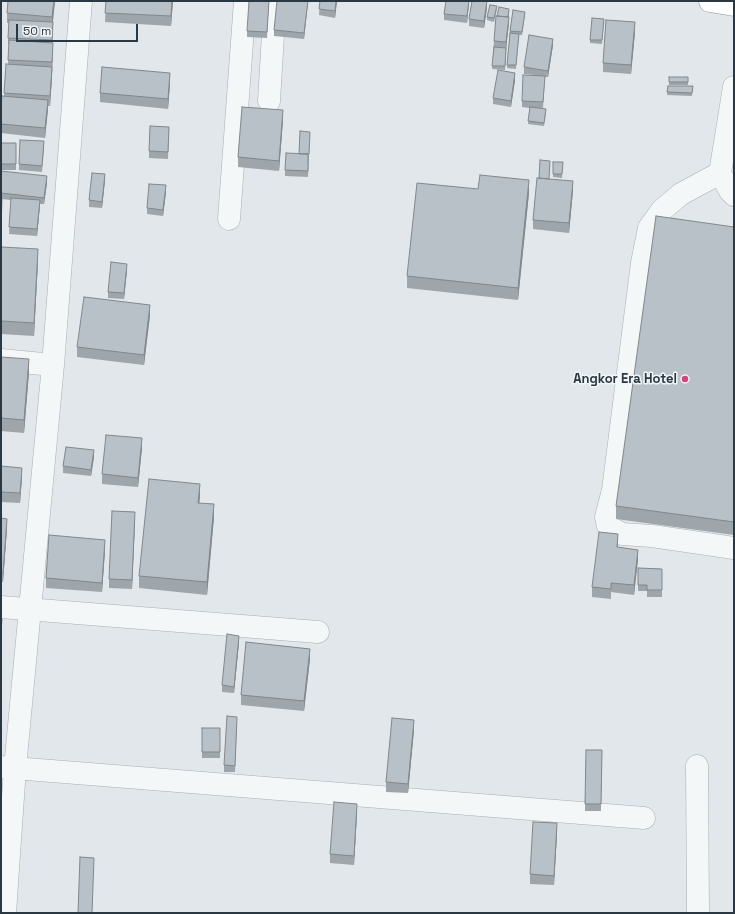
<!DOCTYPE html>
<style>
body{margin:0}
#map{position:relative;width:735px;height:914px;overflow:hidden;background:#e1e7ea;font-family:"Space Grotesk",sans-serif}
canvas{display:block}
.frame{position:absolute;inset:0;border:2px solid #293842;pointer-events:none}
.scale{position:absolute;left:16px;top:24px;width:122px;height:18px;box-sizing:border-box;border:2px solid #293842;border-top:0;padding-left:5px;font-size:12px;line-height:14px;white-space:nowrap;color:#293842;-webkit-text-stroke:3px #f1f5f7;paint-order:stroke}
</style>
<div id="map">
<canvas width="735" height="914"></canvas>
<div class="frame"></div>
<div class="scale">50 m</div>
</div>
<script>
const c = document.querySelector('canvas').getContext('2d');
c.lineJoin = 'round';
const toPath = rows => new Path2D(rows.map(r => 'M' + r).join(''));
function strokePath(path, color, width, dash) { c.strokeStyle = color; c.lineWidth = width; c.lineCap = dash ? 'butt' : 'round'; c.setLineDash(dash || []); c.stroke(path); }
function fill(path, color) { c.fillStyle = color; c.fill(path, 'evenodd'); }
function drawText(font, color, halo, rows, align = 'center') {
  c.font = font + ' "Space Grotesk",sans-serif'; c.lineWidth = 3; c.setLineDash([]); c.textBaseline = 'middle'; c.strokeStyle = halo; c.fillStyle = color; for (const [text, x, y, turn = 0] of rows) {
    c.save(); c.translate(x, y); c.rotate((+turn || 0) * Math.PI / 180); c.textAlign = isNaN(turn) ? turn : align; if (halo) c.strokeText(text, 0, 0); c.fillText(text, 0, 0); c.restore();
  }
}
const minor = toPath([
 [734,87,720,173,730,191,734,195],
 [269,101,275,1],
 [720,173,681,194,662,210,649,228,642,263,613,490,606,517,608,526,622,534,652,536,734,548],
 [229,219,245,1],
 [1,360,53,365],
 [1,607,318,632],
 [697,766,698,913],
 [1,767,644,818],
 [5,913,15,768,53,365,81,1]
]);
const highway = toPath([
 [710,1,734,5]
]);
strokePath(minor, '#a6afb4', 23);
strokePath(highway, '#8898a1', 23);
strokePath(minor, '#f4f7f8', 22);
strokePath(highway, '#fff', 22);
fill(toPath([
 [55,1,53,22,53,29,52,77,50,106,48,106,45,138,1,133,1,105,4,96,8,64,9,44,8,44,8,38,9,23,7,23,7,13],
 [106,1,173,1,171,26,105,22],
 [269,1,267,38,247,37,247,31],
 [308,1,304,39,274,36,274,30],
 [320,1,337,1,335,18,319,15],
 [469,1,467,23,444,20,444,14],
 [487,8,484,28,469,26,469,19],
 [497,9,494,22,487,20,487,17],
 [509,12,505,70,492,69,494,41],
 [525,15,522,35,519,35,516,69,507,68,510,31],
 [604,19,602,44,590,43,590,40],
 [635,32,631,74,603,72,603,63],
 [553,45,548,77,545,77,543,108,533,108,546,113,544,126,528,124,530,108,522,107,522,101,535,75,524,74,524,67],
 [669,77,688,77,688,85,669,85],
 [515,80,511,107,493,104,493,98],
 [170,83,168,109,100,102,100,93],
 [668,86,693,86,692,96,667,95],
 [283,120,279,171,238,167,238,157],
 [169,127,168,159,149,158,149,151],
 [310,135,308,177,285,176,285,170,299,154],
 [1,143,16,143,16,170,1,170],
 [44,148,42,172,19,170,19,164],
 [553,162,563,162,562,178,553,177],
 [1,171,47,183,44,204,40,204,37,236,9,234,11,200,2,199,1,229],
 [549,179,573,190,569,233,533,229,533,220],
 [105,180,102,208,89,207,89,200],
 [166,192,163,216,147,214,147,208],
 [529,193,518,300,407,288,407,276],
 [734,227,734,535,616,519,616,506],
 [1,247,38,261,34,336,1,334],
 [127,270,124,299,108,298,108,292],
 [150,315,144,365,77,357,77,347],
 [1,357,29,372,24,433,1,431],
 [142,448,138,487,102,484,102,474],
 [94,457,91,476,63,473,63,466],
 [1,466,22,477,20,503,1,502],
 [200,496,199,503,214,517,207,595,139,588,139,576],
 [1,518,7,528,3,582,1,582],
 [135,521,132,589,109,588,109,579],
 [618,544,618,547,638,559,634,595,611,592,611,599,592,597,592,587],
 [105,550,102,592,46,588,46,578],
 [638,568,662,569,662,597,647,597,647,591,638,591],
 [239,642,234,693,222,692,222,685],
 [310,659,304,711,241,705,241,695],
 [237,723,235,772,224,772,224,765],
 [202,728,220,728,220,758,202,758],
 [414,730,408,793,386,792,386,782],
 [586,750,602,750,601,811,585,811],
 [357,813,354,865,330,863,330,854],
 [557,833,554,885,530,884,530,874]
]), '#9ea6ab');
fill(toPath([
 [54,1,55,1,52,27,52,17],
 [172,1,173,1,171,26,171,16],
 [308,1,304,39,304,33],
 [336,1,337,1,335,18,335,11],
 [469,1,469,3,467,23,467,16],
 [487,1,487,8,484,28,484,21],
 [509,17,509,24,506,49,506,42],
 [635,22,635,32,631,74,631,65],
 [553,39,553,45,548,77,548,71],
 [53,43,52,77,50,106,50,96],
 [170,73,170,83,168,109,168,99],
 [515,73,515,80,511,107,511,101],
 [48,100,48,110,45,138,45,128],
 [283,110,283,120,279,171,279,161],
 [105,174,105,180,102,208,102,202],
 [47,176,47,183,44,204,44,198],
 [529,180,529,193,518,300,518,288],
 [573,181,573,190,569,233,569,223],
 [166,185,166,192,163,216,163,210],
 [40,200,40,206,37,236,37,229],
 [38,249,38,261,34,336,34,323],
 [127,264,127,270,124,299,124,293],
 [150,305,150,315,144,365,144,355],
 [29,359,29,372,24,433,24,420],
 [142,438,142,448,138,487,138,478],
 [94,450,94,457,91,476,91,470],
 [22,468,22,477,20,503,20,493],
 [200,484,200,496,198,515,198,503],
 [214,504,214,517,207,595,207,582],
 [135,512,135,521,132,589,132,580],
 [7,519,7,528,3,582,3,573],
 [618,534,618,544,617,557,617,547],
 [105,540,105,550,102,592,102,583],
 [638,550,638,559,634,595,634,585],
 [239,636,239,642,234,693,234,687],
 [310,649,310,659,304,711,304,701],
 [414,720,414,730,408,793,408,784],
 [357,804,357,813,354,865,354,856],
 [557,823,557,833,554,885,554,876]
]), '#81878b');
const building = toPath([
 [8,1,54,1,52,17,7,13,8,1],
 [106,1,172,1,171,16,105,13,106,1],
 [249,1,269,1,267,32,247,31,249,1],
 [277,1,308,1,304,33,274,30,277,1],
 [320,1,336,1,335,11,319,9,320,1],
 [446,1,469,1,467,16,444,14,446,1],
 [472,1,487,1,484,21,469,19,472,1],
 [490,5,497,6,494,18,487,17,490,5],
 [499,7,509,9,508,17,497,16,499,7],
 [513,10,525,12,522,32,510,31,513,10],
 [496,16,509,17,506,42,494,41,496,16],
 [592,18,604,19,602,40,590,40,592,18],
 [9,20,53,22,52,40,8,38,9,20],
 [606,20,635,22,631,65,603,63,606,20],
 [510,33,519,34,516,65,507,65,510,33],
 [529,35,553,39,548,71,524,67,529,35],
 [9,40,53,43,52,62,8,60,9,40],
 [494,47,506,48,505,66,492,66,494,47],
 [6,64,52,67,50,96,4,93,6,64],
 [102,67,170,73,168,99,100,93,102,67],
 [498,70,515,73,511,101,493,98,498,70],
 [523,75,545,76,543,102,522,101,523,75],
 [669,77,688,77,688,82,669,82,669,77],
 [668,86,693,86,692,93,667,92,668,86],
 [2,96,48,100,45,128,1,124,1,105,2,96],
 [242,107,283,110,279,161,238,157,242,107],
 [530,107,546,109,544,123,528,121,530,107],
 [150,126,169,127,168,152,149,151,150,126],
 [300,131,310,132,309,154,299,154,300,131],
 [20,140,44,141,42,166,19,164,20,140],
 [1,143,16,143,16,164,1,164,1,143],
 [286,153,308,154,308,171,285,170,286,153],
 [540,160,550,161,549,179,539,178,540,160],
 [553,162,563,162,562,174,553,174,553,162],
 [1,171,47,176,44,198,1,193,1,171],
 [92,173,105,174,102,202,89,200,92,173],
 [480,175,529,180,518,288,407,276,417,183,478,189,480,175],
 [537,178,573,181,569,223,533,220,537,178],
 [149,184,166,185,163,210,147,208,149,184],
 [1,198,2,198,1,226,1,198],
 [11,198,40,200,37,229,9,227,11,198],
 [656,216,734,227,734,522,616,506,656,216],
 [1,247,38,249,34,323,1,321,1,247],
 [111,262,127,264,124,293,108,292,111,262],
 [84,297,150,305,144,355,77,347,84,297],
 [1,357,29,359,24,420,1,418,1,357],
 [106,435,142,438,138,478,102,474,106,435],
 [66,447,94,450,91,470,63,466,66,447],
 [1,466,22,468,20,493,1,492,1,466],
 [149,479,200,484,198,503,214,504,207,582,139,576,149,479],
 [112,511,135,512,132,580,109,579,112,511],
 [1,518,7,519,3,573,1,573,1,518],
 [599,532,618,534,617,547,638,550,634,585,611,583,611,589,592,587,599,532],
 [49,535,105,540,102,583,46,578,49,535],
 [638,568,662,569,662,590,647,590,647,585,638,585,638,568],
 [1,619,2,619,1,632,1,619],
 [227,634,239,636,234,687,222,685,227,634],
 [246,642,310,649,304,701,241,695,246,642],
 [227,716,237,717,235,766,224,765,227,716],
 [392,718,414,720,408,784,386,782,392,718],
 [202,728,220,728,220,752,202,752,202,728],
 [586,750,602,750,601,804,585,804,586,750],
 [334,802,357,804,354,856,330,854,334,802],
 [533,822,557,823,554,876,530,874,533,822],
 [80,857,94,858,92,913,78,913,80,857]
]);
fill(building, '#b8c1c7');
strokePath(building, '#81878b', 1);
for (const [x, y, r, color] of [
 [685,379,4,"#d1447d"]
]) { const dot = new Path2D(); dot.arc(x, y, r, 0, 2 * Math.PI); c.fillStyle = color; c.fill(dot); strokePath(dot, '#f1f5f7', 1.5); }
drawText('bold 13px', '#293842', '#f1f5f7', [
 ["Angkor Era Hotel",677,379]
], 'right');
</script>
